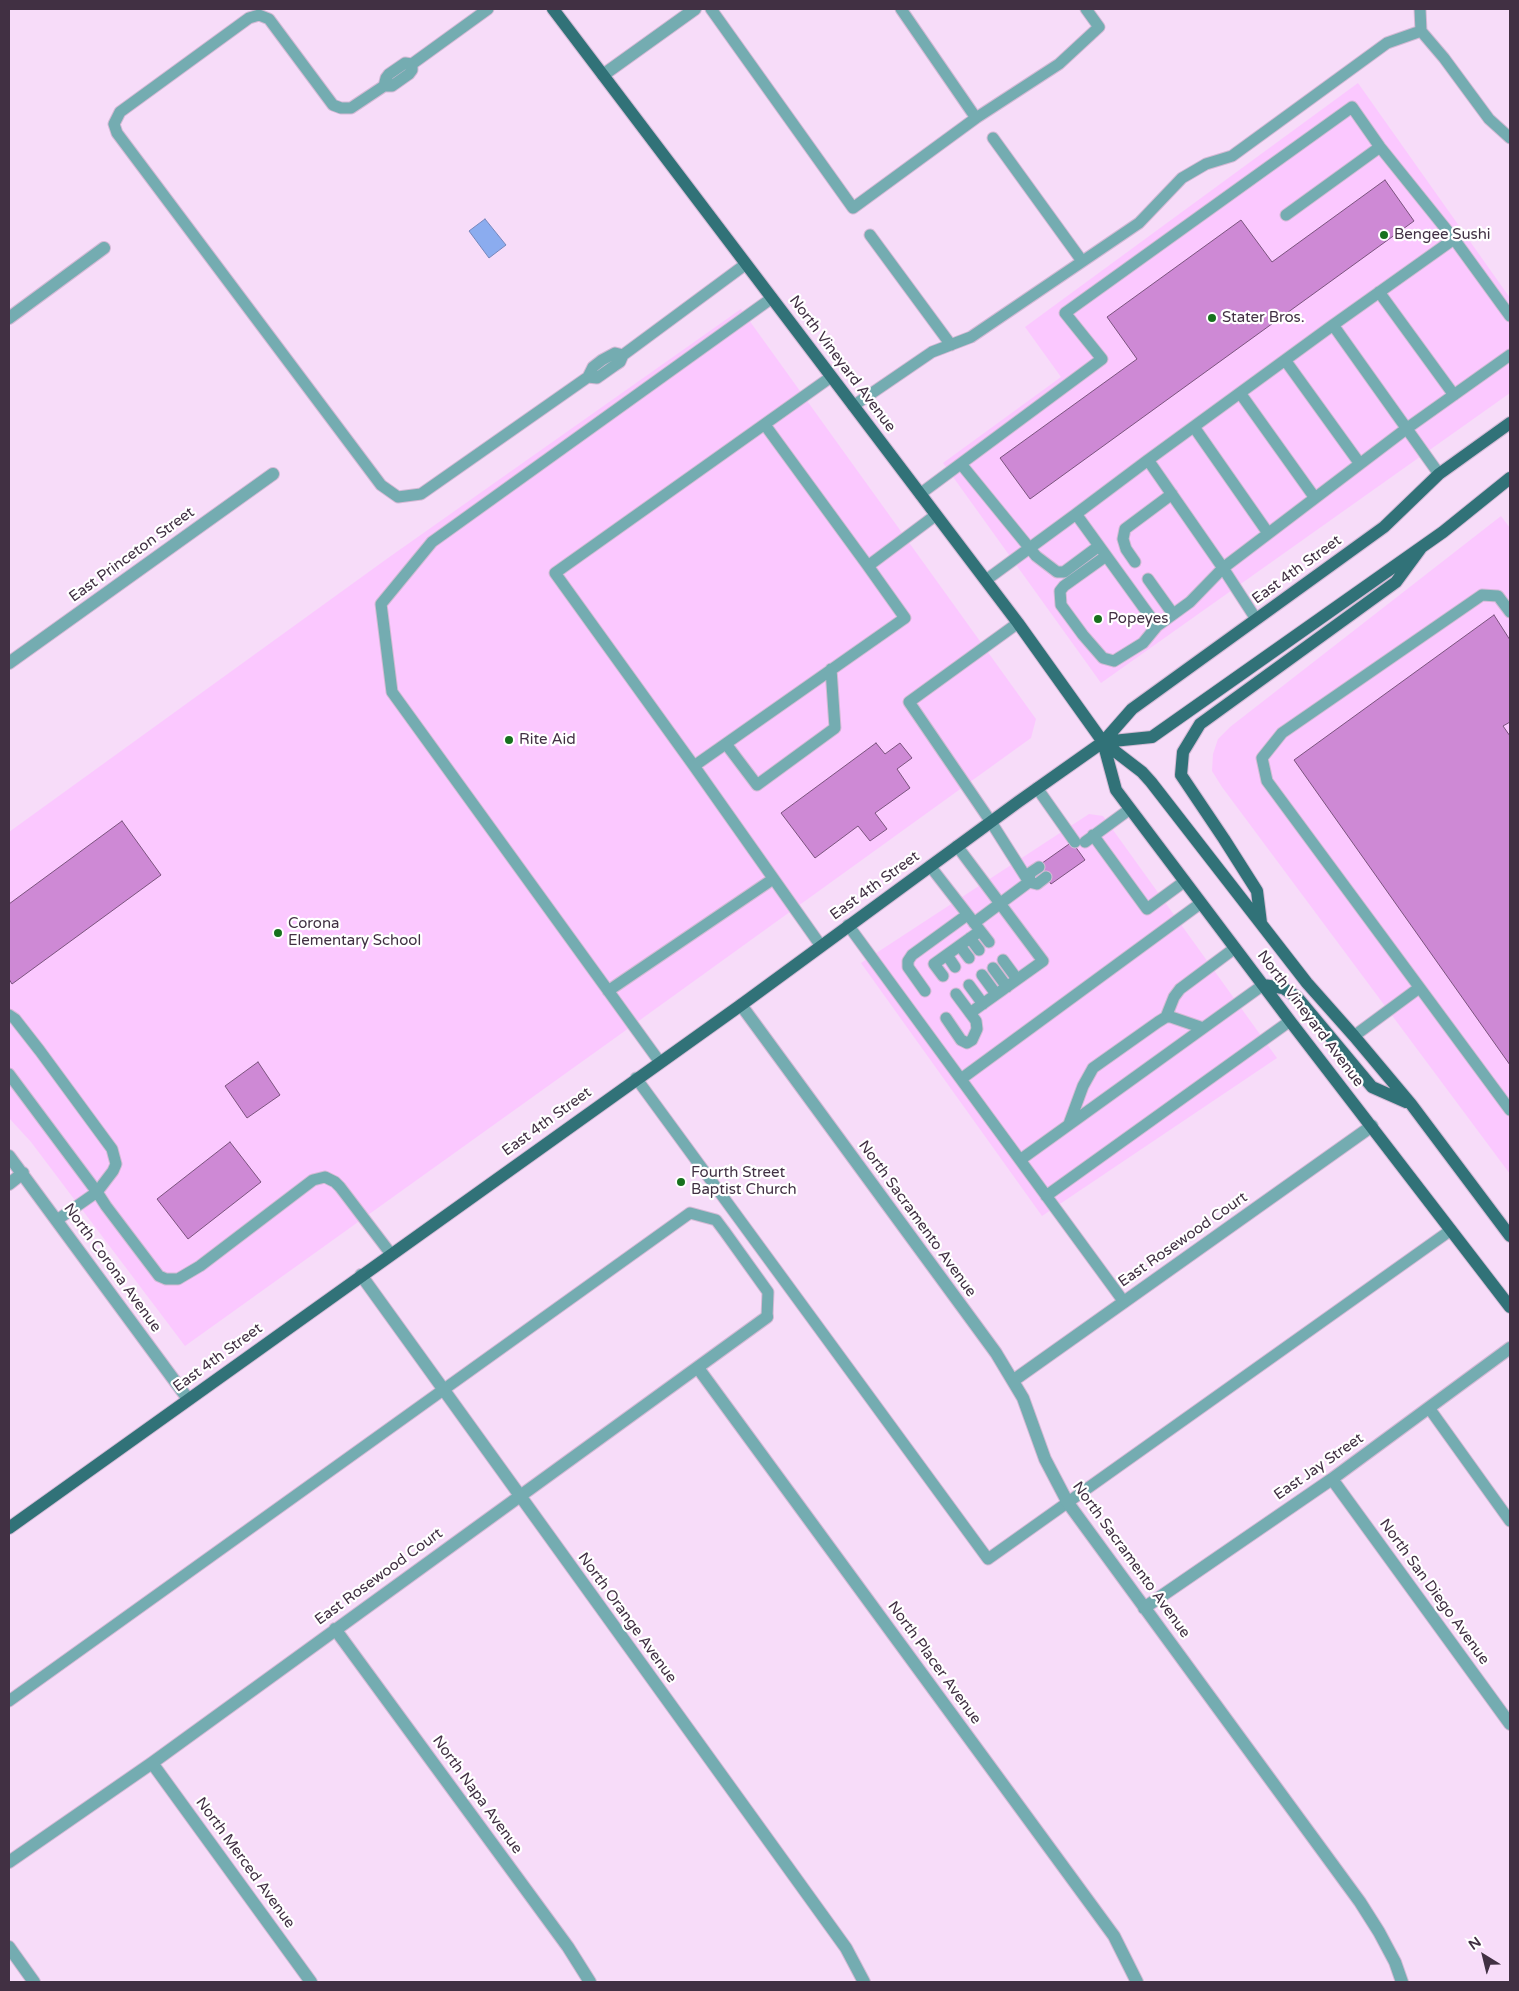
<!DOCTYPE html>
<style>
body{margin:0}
#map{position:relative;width:1519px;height:1991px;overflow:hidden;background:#f7dcf9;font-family:"Varela Round",sans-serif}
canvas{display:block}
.frame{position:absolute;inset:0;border:10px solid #413043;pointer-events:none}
.north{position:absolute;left:1459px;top:1931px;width:50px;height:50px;-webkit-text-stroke:4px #fff;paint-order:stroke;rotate:324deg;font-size:14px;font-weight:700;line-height:20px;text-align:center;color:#413043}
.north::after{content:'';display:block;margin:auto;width:18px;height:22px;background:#413043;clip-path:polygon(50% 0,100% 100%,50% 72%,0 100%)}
</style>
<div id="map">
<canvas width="1519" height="1991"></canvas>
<div class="frame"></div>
<div class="north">N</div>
</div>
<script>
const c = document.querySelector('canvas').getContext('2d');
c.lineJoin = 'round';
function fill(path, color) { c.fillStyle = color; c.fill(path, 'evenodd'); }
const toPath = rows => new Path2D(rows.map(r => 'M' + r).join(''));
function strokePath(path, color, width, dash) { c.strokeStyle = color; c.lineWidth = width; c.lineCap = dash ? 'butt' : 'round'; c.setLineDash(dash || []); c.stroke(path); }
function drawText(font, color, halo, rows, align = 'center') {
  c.font = font + ' "Varela Round",sans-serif'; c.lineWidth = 4.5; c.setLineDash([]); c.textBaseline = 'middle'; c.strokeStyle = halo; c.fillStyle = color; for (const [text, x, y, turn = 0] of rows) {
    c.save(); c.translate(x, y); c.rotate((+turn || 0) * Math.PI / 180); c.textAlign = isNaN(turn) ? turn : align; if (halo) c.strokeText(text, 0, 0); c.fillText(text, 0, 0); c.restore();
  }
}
fill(toPath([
 [1358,83,1510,298,1510,393,1101,683,943,463,1061,377,1025,327],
 [741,309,1036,719,1031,738,622,1033,185,1346,31,1142,9,1118,9,832,388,558],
 [1501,516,1510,528,1510,1174,1222,787,1212,771,1213,754,1218,739,1230,727],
 [1089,814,1103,816,1277,1058,1042,1216,861,963]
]), '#fbc8ff');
const water = toPath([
 [485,219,506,245,489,258,469,231,485,219]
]);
fill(water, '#8bacef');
strokePath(water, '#7587bb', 1);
const building = toPath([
 [1385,180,1414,221,1030,499,1000,458,1137,359,1107,317,1241,220,1272,262,1385,180],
 [1494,615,1510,640,1510,722,1503,726,1510,736,1510,1065,1294,760,1494,615],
 [876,743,885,754,900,743,912,758,897,769,910,788,875,813,887,829,870,841,858,826,815,858,781,813,876,743],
 [122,821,161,875,12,984,9,979,9,904,122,821],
 [1072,842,1085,860,1051,884,1038,866,1072,842],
 [258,1062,280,1095,247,1118,225,1086,258,1062],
 [230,1142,261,1182,188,1239,157,1199,230,1142]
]);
fill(building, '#ce89d5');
strokePath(building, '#7b537e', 1);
const lane = toPath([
 [711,9,853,208,976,118],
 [901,9,976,118,1059,64,1099,27,1086,9],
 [1420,9,1421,31],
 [1421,31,1444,58,1489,119,1510,138],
 [412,64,412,70,409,74,392,86,384,86,351,108,341,108,333,105,269,19,259,15,249,18,120,112,114,124,117,133,381,485,398,497,421,494,588,377,593,367,602,360,615,353,623,355],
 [384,86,386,78,389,74,405,63,412,64,488,9],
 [993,138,1082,261],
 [1286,215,1380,147],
 [870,235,951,345],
 [1379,292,1454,395],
 [1333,325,1454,239,1510,316],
 [1285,360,1360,464],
 [588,377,597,378,614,366,620,362,623,355,746,264],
 [831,377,555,573,694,766,905,618,868,566,936,515],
 [1240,393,1315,498],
 [853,406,932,352,971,337,1139,223,1182,178,1206,164,1232,156,1387,43,1421,31],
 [765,425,868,566],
 [1194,427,1268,533],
 [961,464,1036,556,1057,572,1064,572,1099,546],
 [920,494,1102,359,1065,313,1352,107,1380,147,1454,239],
 [1076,514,1148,460],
 [1106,556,1064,586,1060,591,1061,605,1083,635,1103,658,1114,661,1143,643,1157,626],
 [1135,562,1126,549,1123,539,1125,529,1172,494],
 [1148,579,1173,614],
 [986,580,1076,514,1157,626,1190,602,1223,568,1406,429,1510,355],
 [1510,612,1498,596,1482,595,1282,733,1262,758,1267,781,1510,1110],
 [1256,619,1223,568,1148,460,1333,325,1439,474],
 [726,744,757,785,835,728,831,669],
 [694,766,821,946],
 [1037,788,1075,842],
 [1093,835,1147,909,1185,881],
 [1085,842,1130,809],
 [957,846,1043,961,970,1013],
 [930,866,989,942],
 [1039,867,1030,873,1029,882,1037,884,1046,877],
 [974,923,1029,882,991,822,909,702,1018,623],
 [848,925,1124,1302],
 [970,938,979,950],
 [960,946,969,958],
 [947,955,955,967],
 [1003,960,1017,979],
 [993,968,1007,987],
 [982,975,996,994],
 [943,976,934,964,980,931],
 [969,985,983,1004],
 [608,991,773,879],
 [925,991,908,967,908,961,912,955,967,915],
 [9,1015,15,1019,40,1051,112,1149,116,1164,113,1171,97,1192,106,1206,159,1276,166,1279,178,1279,200,1266,313,1180,325,1177,335,1182,340,1187,391,1254],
 [1166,1017,1174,997,1180,989,1235,948],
 [946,1018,961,1040,967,1043,972,1040,977,1029,976,1021,956,994],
 [1354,1036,1419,988],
 [659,1061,392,692,381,604,432,542,772,298],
 [9,1074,97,1192,57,1220],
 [636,1078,988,1559,1451,1230],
 [961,1079,1201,903],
 [1069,1124,1083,1086,1093,1068,1158,1022,1166,1017,1171,1017,1203,1028],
 [1020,1160,1263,985],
 [1046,1196,1290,1021],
 [1429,1408,1510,1521],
 [9,1701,690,1213,716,1220,725,1232,768,1292,767,1317]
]);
const street = toPath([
 [603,75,695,9],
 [9,318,104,248],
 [9,663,273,474],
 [741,1005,996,1353,1023,1398,1045,1459,1068,1503,1360,1902,1379,1932,1395,1962,1402,1982],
 [9,1156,188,1399],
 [9,1184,23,1173],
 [361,1275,846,1948,864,1982],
 [698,1368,1114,1936,1137,1982],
 [1014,1380,1372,1126],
 [1332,1479,1510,1724],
 [1144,1608,1332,1479,1510,1348],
 [335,1629,568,1947,590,1982],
 [152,1763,311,1982],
 [9,1862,152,1763,767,1317],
 [9,1947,34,1982]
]);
const primary = toPath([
 [553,9,1018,623,1103,742,1142,772,1151,782,1307,983,1354,1036,1411,1104,1510,1236],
 [1103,742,1116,790,1290,1021,1510,1307],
 [1103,742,1152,737,1443,532,1510,478],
 [1261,923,1257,891,1224,839,1181,775,1183,752,1200,724,1396,582,1421,548],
 [1263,985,1283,988,1297,997,1372,1087,1406,1102],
 [9,1528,741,1005,1018,802,1103,742,1132,709,1384,527,1439,474,1510,423]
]);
strokePath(lane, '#d3bad5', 13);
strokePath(street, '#d3bad5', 14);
strokePath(primary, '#d3bad5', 14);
strokePath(lane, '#74acb1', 11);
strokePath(street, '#74acb1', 12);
strokePath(primary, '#317278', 12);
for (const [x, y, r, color] of [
 [1384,235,5,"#17711e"],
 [1212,318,5,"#17711e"],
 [1098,619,5,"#17711e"],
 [509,740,5,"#17711e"],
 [278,933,5,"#17711e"],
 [681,1182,5,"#17711e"]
]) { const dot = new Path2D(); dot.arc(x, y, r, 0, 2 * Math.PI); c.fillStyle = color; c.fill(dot); strokePath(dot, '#fff', 2); }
drawText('15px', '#413043', '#fff', [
 ["Bengee Sushi",1394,235],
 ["Stater Bros.",1222,318],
 ["Popeyes",1108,619],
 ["Rite Aid",519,740],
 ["Corona",288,924],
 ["Elementary School",288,941],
 ["Fourth Street",691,1173],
 ["Baptist Church",691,1190]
], 'left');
drawText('15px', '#413043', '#fff', [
 ["North Vineyard Avenue",842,364,53],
 ["East Princeton Street",132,555,-36],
 ["East 4th Street",1297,570,-36],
 ["East 4th Street",875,886,-36],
 ["North Vineyard Avenue",1310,1019,53],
 ["East 4th Street",547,1122,-36],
 ["North Sacramento Avenue",917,1219,54],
 ["East Rosewood Court",1183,1240,-35],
 ["North Corona Avenue",112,1268,54],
 ["East 4th Street",218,1358,-36],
 ["East Jay Street",1319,1467,-35],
 ["North Sacramento Avenue",1131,1560,54],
 ["East Rosewood Court",379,1577,-36],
 ["North San Diego Avenue",1434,1592,54],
 ["North Orange Avenue",627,1618,54],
 ["North Placer Avenue",934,1663,54],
 ["North Napa Avenue",477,1795,54],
 ["North Merced Avenue",245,1863,54]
]);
</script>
